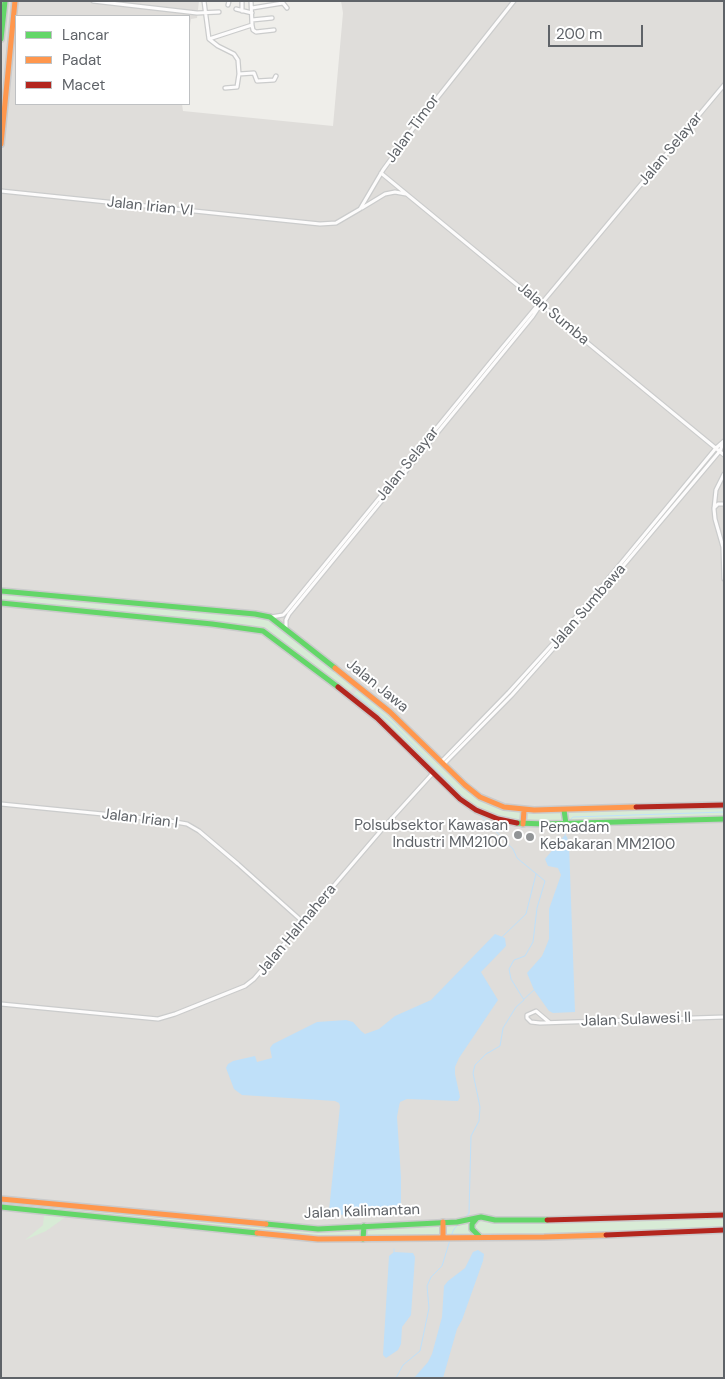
<!DOCTYPE html>
<style>
body{margin:0}
#map{position:relative;width:725px;height:1379px;overflow:hidden;background:#efeeea;font-family:"DM Sans",sans-serif}
canvas{display:block}
.frame{position:absolute;inset:0;border:2px solid #5f6368;pointer-events:none}
.legend{position:absolute;left:15px;top:15px;width:175px;height:90px;box-sizing:border-box;background:#fff;border:1px solid #bfc1c3;margin:0;padding:6px 9px;list-style:none;font-size:15px;color:#5f6368}
.legend li{display:flex;align-items:center;gap:10px;height:25px}
.legend b{width:25px;border:1px solid #bfc1c3}
.scale{position:absolute;left:548px;top:25px;width:95px;height:22px;box-sizing:border-box;border:2px solid #5f6368;border-top:0;padding-left:6px;font-size:15px;line-height:18px;white-space:nowrap;color:#5f6368;-webkit-text-stroke:4px #fff;paint-order:stroke}
</style>
<div id="map">
<canvas width="725" height="1379"></canvas>
<div class="frame"></div>
<ul class="legend">
<li><b style="height:6px;background:#63d668"></b>Lancar</li>
<li><b style="height:6px;background:#ff974d"></b>Padat</li>
<li><b style="height:6px;background:#b3261e"></b>Macet</li>
</ul>
<div class="scale">200 m</div>
</div>
<script>
const c = document.querySelector('canvas').getContext('2d');
c.lineJoin = 'round';
function fill(path, color) { c.fillStyle = color; c.fill(path, 'evenodd'); }
const toPath = rows => new Path2D(rows.map(r => 'M' + r).join(''));
function strokePath(path, color, width, dash) { c.strokeStyle = color; c.lineWidth = width; c.lineCap = dash ? 'butt' : 'round'; c.setLineDash(dash || []); c.stroke(path); }
function drawText(font, color, halo, rows, align = 'center') {
  c.font = font + ' "DM Sans",sans-serif'; c.lineWidth = 4; c.setLineDash([]); c.textBaseline = 'middle'; c.strokeStyle = halo; c.fillStyle = color; for (const [text, x, y, turn = 0] of rows) {
    c.save(); c.translate(x, y); c.rotate((+turn || 0) * Math.PI / 180); c.textAlign = isNaN(turn) ? turn : align; if (halo) c.strokeText(text, 0, 0); c.fillText(text, 0, 0); c.restore();
  }
}
fill(toPath([
 [1,1,199,1,197,18,191,19,189,31,189,16,16,16,16,104,182,104,183,111,333,126,343,13,341,1,724,1,724,1378,1,1378]
]), '#dfddda');
fill(toPath([
 [1,590,270,617,356,684,347,695,263,631,1,603],
 [359,687,406,726,473,792,514,809,724,805,724,819,523,824,498,819,460,799,377,718,351,698],
 [1,1199,318,1229,457,1222,481,1217,495,1220,724,1215,724,1230,497,1237,318,1239,70,1214,46,1231,25,1240,43,1225,44,1216,41,1212,1,1208]
]), '#d8ebd6');
fill(toPath([
 [565,835,567,837,569,844,575,1012,553,1013,549,1011,534,990,527,973,542,956,545,949,549,939,549,909,561,875,558,868,548,866,545,859],
 [495,934,505,938,506,946,481,972,498,1000,459,1058,455,1067,455,1074,460,1097,458,1101,407,1099,400,1102,399,1106,397,1117,401,1177,401,1210,400,1212,337,1215,332,1213,329,1210,340,1106,339,1103,335,1101,242,1095,234,1089,226,1068,228,1064,233,1061,255,1056,257,1062,272,1058,270,1048,273,1044,317,1022,346,1020,353,1022,361,1031,365,1034,379,1029,395,1016,431,1000],
 [478,1250,484,1254,483,1261,462,1320,457,1329,443,1378,414,1378,428,1362,432,1354,442,1317,444,1286,448,1281,465,1268,473,1252],
 [394,1252,413,1253,415,1257,411,1315,402,1327,401,1344,398,1350,386,1358,383,1355,389,1256]
]), '#bfe0f9');
strokePath(toPath([
 [356,695,391,722,467,801],
 [570,820,573,817,724,812],
 [565,835,568,827],
 [502,937,526,914,536,874],
 [524,999,534,990],
 [465,1218,469,1213,471,1136,479,1121,480,1107,473,1073,475,1065,486,1054,500,1046,503,1028,516,1007,524,1000,511,979,509,969,514,960,525,956,533,942,537,908,545,881,517,858,513,849,478,813],
 [451,1236,454,1229,460,1223],
 [394,1252,394,1249],
 [396,1378,403,1365,420,1351,429,1308,427,1286,431,1277,442,1266,450,1240]
]), '#bfe0f9', 1);
const street = toPath([
 [93,1,197,13,219,12],
 [204,1,209,39,218,46,234,54,238,60,239,74,237,87,225,88],
 [228,5,229,1],
 [252,8,283,3,287,8],
 [236,9,252,13],
 [242,11,242,2],
 [252,20,272,18],
 [252,25,253,30,256,32,274,30],
 [209,39,252,25,251,1],
 [239,74,254,73,257,81,274,80,276,76],
 [381,173,724,455],
 [1,191,320,224,336,223,360,209,383,170,415,126,514,1],
 [362,208,385,194,395,192,406,194],
 [541,304,724,85],
 [724,474,716,490,714,509,715,519,723,547,724,579],
 [714,508,718,504,724,504],
 [271,617,283,615,286,612,502,348,537,306,541,304,533,316,289,614,286,620,286,627],
 [441,762,509,692,557,639,598,591,716,448,724,441],
 [444,764,512,695,560,641,720,451,723,443],
 [1,804,164,820,187,824,199,831,238,864,303,922],
 [1,1004,158,1019,175,1014,245,986,254,979,384,827,433,773],
 [549,1022,536,1011,527,1015,527,1018,531,1022,540,1023,724,1017]
]);
const fast = toPath([
 [1,39,5,1],
 [1,591,255,614,270,617,335,668],
 [1,603,212,624,263,631,338,687],
 [564,810,566,824],
 [517,823,545,824,724,819],
 [1,1207,257,1233],
 [477,1218,472,1224,472,1229,479,1236],
 [266,1224,318,1229,457,1222,481,1217,495,1220,547,1220],
 [363,1239,364,1226]
]);
const slow = toPath([
 [1,144,15,1],
 [335,668,390,712,465,785,480,797,504,807,534,810,636,807],
 [523,824,524,810],
 [1,1199,266,1224],
 [443,1222,443,1237],
 [257,1233,318,1239,544,1237,606,1235]
]);
const jam = toPath([
 [338,687,377,718,460,799,476,810,498,819,517,823],
 [636,807,724,805],
 [547,1220,724,1215],
 [606,1235,724,1230]
]);
strokePath(street, '#cbcccc', 5.5);
strokePath(fast, '#cacacb', 8);
strokePath(slow, '#cacacb', 8);
strokePath(jam, '#cacacb', 8);
strokePath(street, '#fdfcfc', 3);
strokePath(fast, '#63d668', 5);
strokePath(slow, '#ff974d', 5);
strokePath(jam, '#b3261e', 5);
for (const [x, y, r, color] of [
 [518,835,5,"#919496"],
 [530,837,5,"#919496"]
]) { const dot = new Path2D(); dot.arc(x, y, r, 0, 2 * Math.PI); c.fillStyle = color; c.fill(dot); strokePath(dot, '#fff', 2); }
drawText('15px', '#5f6368', '#fff', [
 ["Jalan Timor",413,129,-54],
 ["Jalan Selayar",671,149,-50],
 ["Jalan Irian VI",150,207,6],
 ["Jalan Sumba",553,314,40],
 ["Jalan Selayar",408,464,-51],
 ["Jalan Sumbawa",588,607,-49],
 ["Jalan Jawa",377,686,39],
 ["Jalan Irian I",140,819,7],
 ["Jalan Halmahera",297,930,-50],
 ["Jalan Sulawesi II",636,1020,-2],
 ["Jalan Kalimantan",362,1212,-2]
]);
drawText('15px', '#5f6368', '#fff', [
 ["Polsubsektor Kawasan",508,826],
 ["Industri MM2100",508,843],
 ["Pemadam",540,828,"left"],
 ["Kebakaran MM2100",540,845,"left"]
], 'right');
</script>
